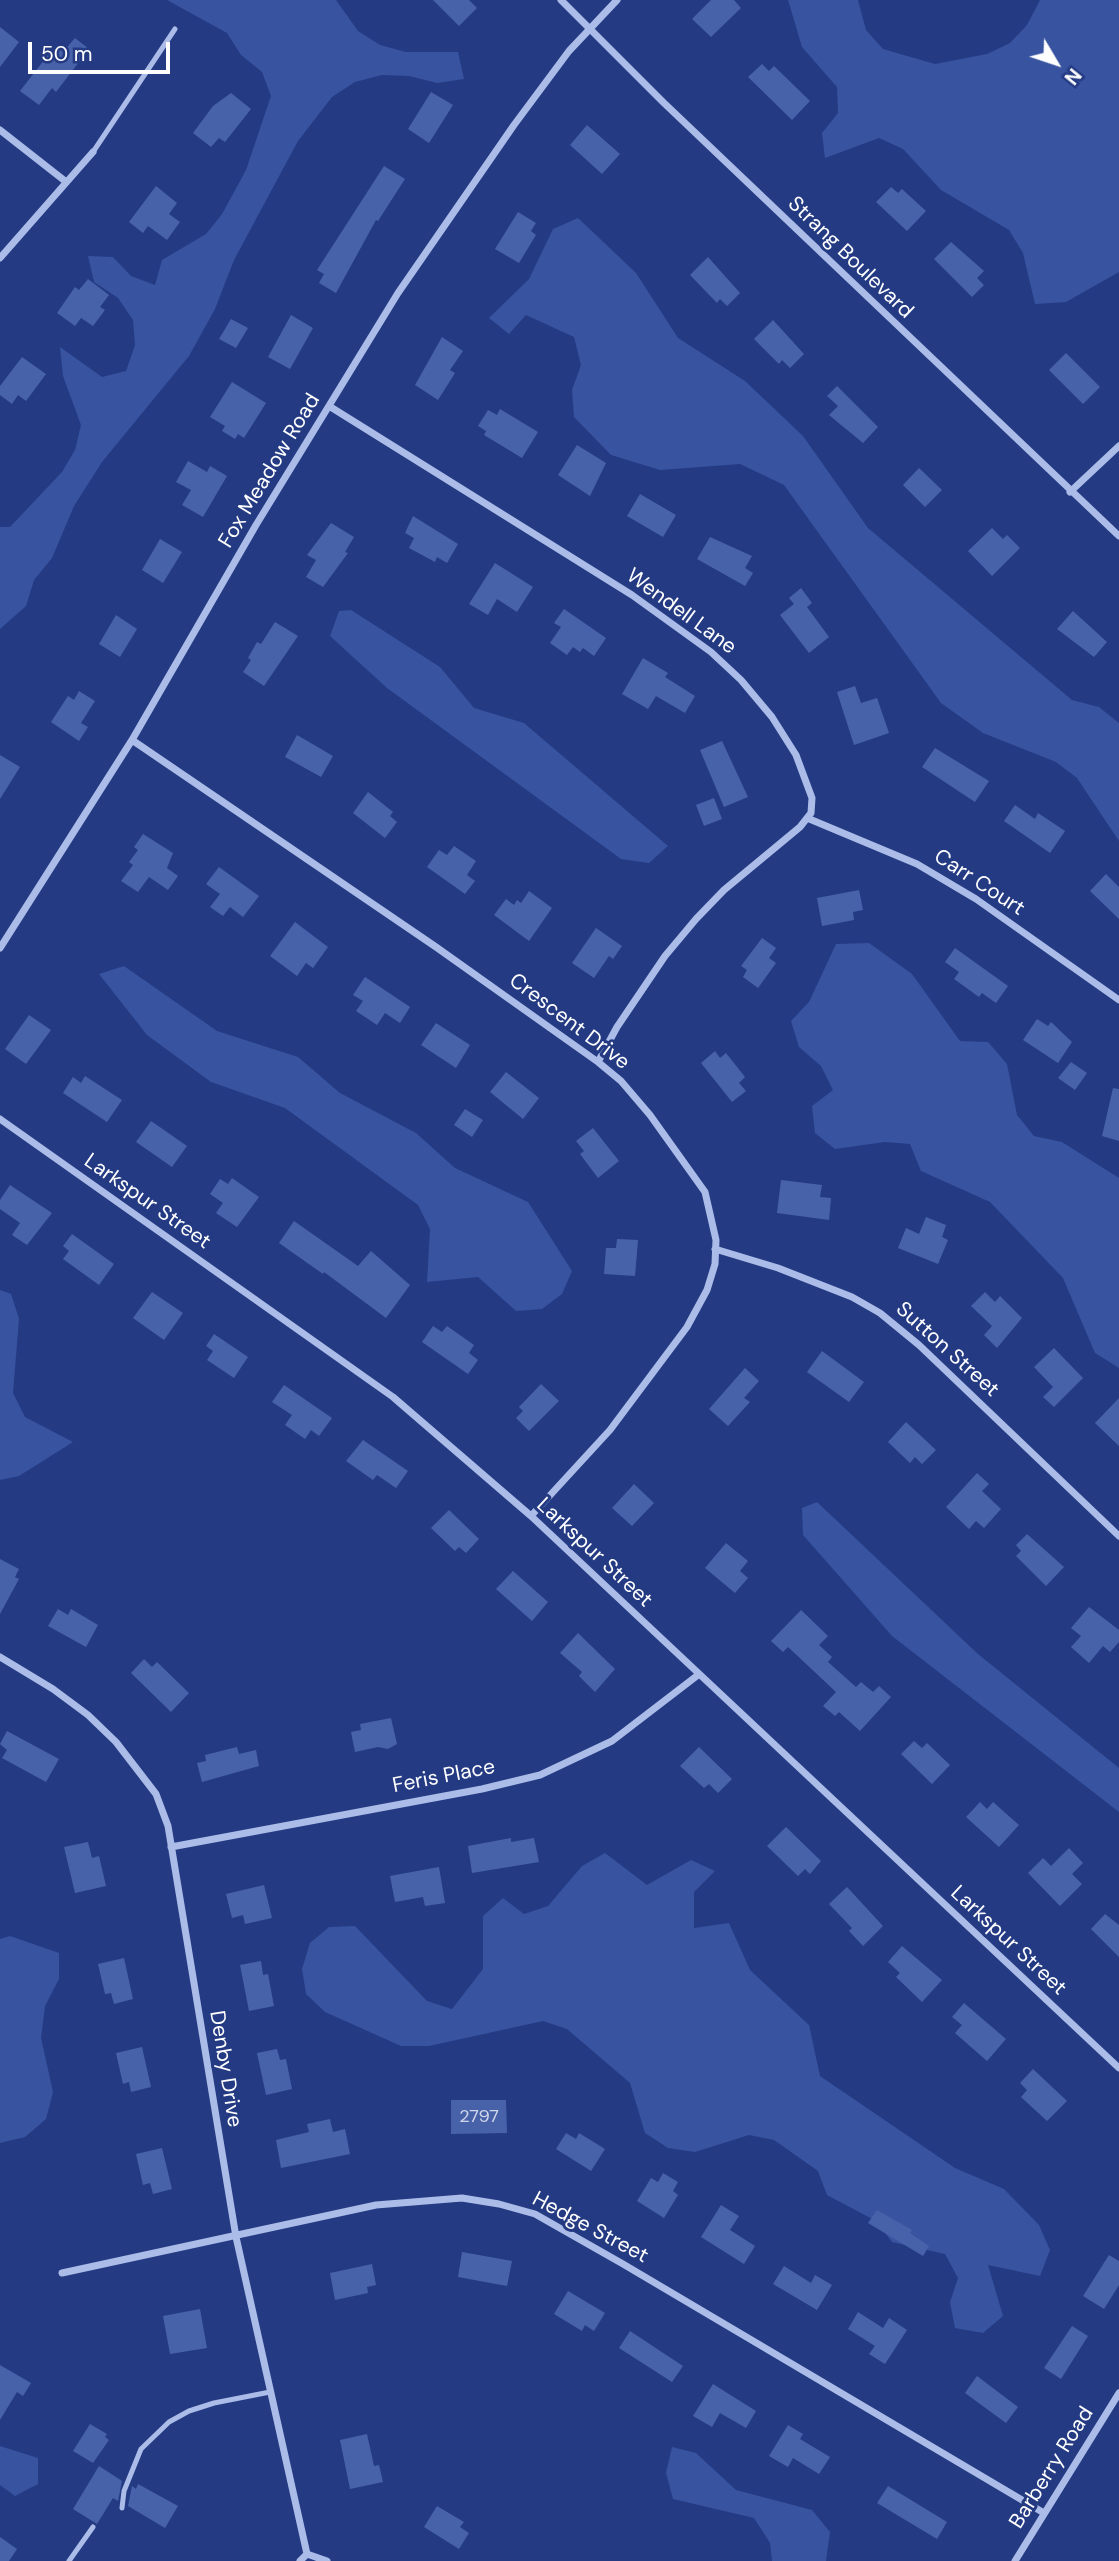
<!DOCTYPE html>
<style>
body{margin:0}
#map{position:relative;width:1119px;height:2561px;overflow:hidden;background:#243b83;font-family:"DM Sans",sans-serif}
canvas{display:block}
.north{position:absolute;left:1021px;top:28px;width:70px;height:70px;-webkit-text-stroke:5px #243b83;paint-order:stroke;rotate:129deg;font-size:19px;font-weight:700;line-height:28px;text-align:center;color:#fff}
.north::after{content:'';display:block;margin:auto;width:24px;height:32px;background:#fff;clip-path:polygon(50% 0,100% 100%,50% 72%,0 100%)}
.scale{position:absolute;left:28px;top:42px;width:142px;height:32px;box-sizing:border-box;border:4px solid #fff;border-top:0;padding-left:9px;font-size:21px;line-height:24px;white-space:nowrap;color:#fff;-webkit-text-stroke:5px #243b83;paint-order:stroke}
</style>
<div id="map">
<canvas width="1119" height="2561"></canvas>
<div class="north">N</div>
<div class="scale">50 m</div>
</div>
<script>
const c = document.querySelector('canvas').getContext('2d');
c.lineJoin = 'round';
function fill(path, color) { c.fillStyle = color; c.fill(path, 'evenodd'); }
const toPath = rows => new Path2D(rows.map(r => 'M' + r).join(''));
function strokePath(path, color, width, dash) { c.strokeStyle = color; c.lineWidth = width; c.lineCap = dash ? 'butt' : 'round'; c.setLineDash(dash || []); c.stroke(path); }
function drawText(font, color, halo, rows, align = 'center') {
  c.font = font + ' "DM Sans",sans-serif'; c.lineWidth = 6; c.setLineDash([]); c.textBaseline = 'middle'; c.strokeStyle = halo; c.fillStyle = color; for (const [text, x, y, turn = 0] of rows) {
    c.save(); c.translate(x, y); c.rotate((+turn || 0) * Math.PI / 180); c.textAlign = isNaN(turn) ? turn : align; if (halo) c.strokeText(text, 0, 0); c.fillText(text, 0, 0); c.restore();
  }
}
fill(toPath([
 [167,0,336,0,358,31,380,45,406,52,458,52,464,79,437,83,409,76,382,75,355,82,332,97,298,141,234,260,215,309,189,356,102,462,74,506,52,558,34,580,26,606,0,629,0,527,10,527,62,472,75,450,81,425,63,376,60,347,102,377,126,371,135,345,133,320,118,298,94,282,88,256,113,257,131,276,155,285,162,260,206,234,222,214,246,170,271,96,262,72,241,55,227,33],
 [788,0,858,0,866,30,883,49,935,64,987,54,1010,43,1027,25,1040,0,1119,0,1119,272,1066,302,1035,304,1023,253,1009,230,941,190,903,149,879,138,825,158,822,133,838,113,837,87,802,47],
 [578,218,636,273,678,338,745,381,803,436,868,528,1072,700,1099,707,1119,723,1119,841,1077,778,1056,762,983,733,941,703,784,485,740,464,660,470,611,455,574,417,572,390,581,365,574,337,526,315,509,334,489,318,529,279,553,229],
 [351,610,440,667,474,708,524,723,668,846,649,863,621,859,387,688,330,636,339,611],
 [869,943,912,974,960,1041,988,1042,1007,1064,1017,1115,1034,1136,1062,1142,1119,1178,1119,1368,1095,1353,1063,1278,990,1202,921,1171,910,1144,885,1142,835,1149,815,1133,812,1106,833,1090,821,1066,799,1047,791,1021,809,1002,836,944],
 [124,966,217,1031,298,1057,340,1093,416,1133,455,1168,528,1202,572,1271,562,1294,542,1309,516,1311,478,1277,427,1282,430,1229,418,1205,285,1108,211,1082,147,1035,99,974],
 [0,1290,11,1294,19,1319,13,1393,25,1417,73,1442,19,1476,0,1480],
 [817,1502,978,1654,1119,1768,1119,1812,892,1636,803,1535,802,1508],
 [605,1853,647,1885,691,1860,715,1871,694,1892,694,1928,729,1923,750,1970,809,2025,820,2076,955,2168,1004,2189,1039,2225,1050,2250,1040,2276,988,2265,1003,2316,983,2333,955,2328,950,2302,958,2278,945,2254,892,2242,876,2221,827,2195,818,2171,774,2140,749,2135,695,2152,668,2148,645,2133,630,2083,567,2029,543,2021,429,2046,401,2046,325,2012,306,1994,302,1969,310,1943,329,1927,355,1926,427,2001,452,2009,483,1969,483,1916,503,1898,524,1914,548,1906,582,1866],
 [10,1936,59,1953,59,1979,45,2006,41,2038,53,2092,46,2119,25,2137,0,2143,0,1939],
 [0,2446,38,2458,38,2484,15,2496,0,2485],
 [672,2447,696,2453,736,2490,812,2510,830,2532,826,2561,772,2561,770,2543,754,2518,673,2499,666,2473]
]), '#3853a0');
fill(toPath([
 [433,0,469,0,477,8,459,26],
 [711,0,734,0,741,8,711,37,692,19],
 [0,27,19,42,0,67],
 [75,38,89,49,56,92,52,88,39,105,20,91,55,46,63,52],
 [762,64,769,71,774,66,810,101,792,120,748,77],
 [431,92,453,105,429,143,408,129],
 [231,93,251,109,225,142,219,138,211,147,193,133,213,106],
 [587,125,620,154,602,174,570,145],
 [384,166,405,179,378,221,376,220,336,293,319,283,324,274,317,270],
 [156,186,177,203,169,214,180,222,167,240,148,226,143,233,129,222],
 [891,187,898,193,902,189,926,211,907,231,876,202],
 [518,212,536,223,531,231,536,235,519,263,495,249],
 [951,242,984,271,977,278,984,285,972,297,934,259],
 [708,257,740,293,727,306,720,299,717,303,690,275],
 [88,279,109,295,100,307,105,310,93,326,81,318,75,326,57,313,75,287,79,290],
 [291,315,313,328,290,369,268,357],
 [231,319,248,328,236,348,219,339],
 [773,320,804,354,790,368,782,360,779,364,754,339],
 [442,337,463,351,450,370,455,373,438,400,415,385],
 [1066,353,1100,387,1083,404,1049,370],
 [22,357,46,374,26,401,18,395,12,404,0,395,0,386],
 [232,382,266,403,244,438,238,434,235,439,222,431,225,426,210,417],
 [837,386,878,427,863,443,829,415,838,406,827,396],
 [500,409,538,432,522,458,484,435,486,431,478,426,488,410,497,415],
 [577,445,606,463,590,496,558,475],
 [188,461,207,472,210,466,227,476,203,517,182,505,191,490,176,482],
 [919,468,942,490,925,507,903,485],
 [640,494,676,515,663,537,627,516],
 [413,516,458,544,447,563,437,557,435,562,409,548,414,538,405,533],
 [331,523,354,537,345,552,348,553,323,587,306,577,316,560,307,555],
 [992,528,1003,539,1007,535,1020,548,992,576,968,551],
 [710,537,752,556,745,568,753,573,745,586,697,559],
 [160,539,182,552,163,583,142,570],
 [495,563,533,587,517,612,497,599,488,615,469,604],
 [801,588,812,603,807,607,829,637,809,653,780,615,794,604,789,598],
 [564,609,606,638,594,656,583,648,580,652,573,647,567,655,550,643,561,627,554,623],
 [1073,611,1107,642,1094,657,1057,629],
 [116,615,137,629,120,657,99,644],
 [275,622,298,636,264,686,243,672,251,660,248,658,257,642,261,644],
 [643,658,668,673,665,677,695,696,685,713,656,696,648,709,622,694],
 [855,686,861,703,877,698,889,733,854,745,837,692],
 [79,691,95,701,81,723,88,727,79,741,51,722,68,696,74,700],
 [297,735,333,756,321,777,285,757],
 [722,741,748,797,724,807,700,750],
 [935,748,989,781,975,802,922,767],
 [0,755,20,767,0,799],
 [368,792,393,812,390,816,397,822,385,838,353,813],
 [714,798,722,819,704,826,696,805],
 [1015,805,1035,819,1038,813,1065,831,1050,853,1004,821],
 [143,834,173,853,167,868,178,876,168,890,149,877,138,892,121,881,133,865,129,862,138,850,134,847],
 [454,846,476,861,467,875,475,881,465,894,427,867,439,850,447,855],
 [219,867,259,896,243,917,230,907,223,916,210,907,220,894,206,884],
 [1106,874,1119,887,1119,919,1090,891],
 [859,890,863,910,853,912,854,920,822,926,817,898],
 [529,891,552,908,529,941,494,915,506,899,514,905,517,900,521,903],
 [295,922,328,947,313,968,306,963,297,976,270,956],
 [596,928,622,946,613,959,609,956,594,978,572,963],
 [762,938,776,948,769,958,776,963,758,988,743,977,747,970,741,966],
 [955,948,1008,986,996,1003,982,993,979,997,954,979,959,972,945,962],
 [365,977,410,1007,400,1023,385,1013,377,1025,356,1011,363,1001,353,995],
 [29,1015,51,1030,26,1064,5,1049],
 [1037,1019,1048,1026,1051,1022,1072,1042,1058,1063,1023,1040],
 [436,1023,470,1045,456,1068,421,1045],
 [715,1051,720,1058,726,1053,745,1077,739,1083,746,1091,732,1102,701,1063],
 [1071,1062,1087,1073,1075,1090,1058,1078],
 [506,1072,539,1098,523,1119,490,1092],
 [85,1076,122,1100,107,1122,63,1093,73,1077,81,1083],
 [1113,1088,1119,1089,1119,1141,1102,1136],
 [465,1109,483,1120,472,1137,454,1125],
 [151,1121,187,1146,172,1167,136,1142],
 [593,1128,619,1161,598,1178,580,1154,584,1151,576,1141],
 [232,1178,259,1197,237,1227,216,1213,223,1203,210,1194,220,1179,228,1184],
 [781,1180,822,1185,820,1197,831,1198,829,1220,777,1213],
 [10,1185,52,1213,27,1245,12,1235,20,1223,0,1209,0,1200],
 [926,1217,946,1225,942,1237,948,1240,938,1264,898,1248,906,1228,919,1234],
 [294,1221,358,1266,371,1251,410,1285,386,1318,324,1272,323,1274,279,1243],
 [72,1234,114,1264,99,1285,63,1259,69,1251,63,1246],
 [617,1239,638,1240,635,1276,604,1274,606,1248,616,1248],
 [152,1292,183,1313,164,1340,133,1318],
 [985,1292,995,1302,1000,1296,1022,1318,997,1348,984,1335,992,1326,971,1306],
 [433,1326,442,1332,447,1326,474,1345,469,1353,478,1360,468,1374,422,1342],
 [214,1334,248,1357,234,1378,207,1360,213,1351,206,1346],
 [1054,1348,1083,1378,1054,1407,1043,1397,1053,1387,1034,1367],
 [822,1351,864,1382,849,1402,807,1372],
 [745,1368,759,1381,744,1398,750,1402,728,1426,709,1409],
 [541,1384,559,1401,529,1431,516,1418,523,1411,519,1407],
 [284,1385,332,1418,319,1436,311,1430,305,1439,285,1425,292,1415,272,1402],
 [1119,1398,1119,1446,1095,1423],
 [906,1422,936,1450,922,1464,915,1457,910,1463,888,1442],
 [363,1440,408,1471,396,1488,377,1475,373,1480,346,1461],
 [977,1473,989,1484,982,1491,1001,1509,984,1528,976,1521,969,1529,946,1507],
 [634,1484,654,1503,632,1526,612,1508],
 [449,1510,479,1539,466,1553,459,1547,455,1551,431,1528],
 [1027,1534,1064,1567,1046,1586,1016,1556,1021,1551,1016,1545],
 [726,1543,748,1561,740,1571,748,1578,735,1593,705,1568],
 [0,1559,19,1569,15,1577,19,1579,0,1614],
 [513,1571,548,1602,532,1621,496,1589],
 [1089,1607,1119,1630,1119,1642,1110,1652,1103,1646,1089,1663,1071,1647,1081,1636,1071,1628],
 [58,1609,68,1615,71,1609,98,1625,86,1647,48,1626],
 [801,1610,828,1636,819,1645,832,1657,828,1662,856,1687,861,1682,873,1692,879,1686,891,1697,860,1731,839,1712,835,1716,823,1706,836,1692,788,1647,783,1652,771,1641],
 [578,1633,615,1669,595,1692,579,1676,582,1672,560,1653],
 [144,1659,152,1667,157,1662,189,1693,171,1712,131,1673],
 [391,1718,397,1744,388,1749,378,1747,355,1752,351,1732,361,1730,360,1724],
 [7,1731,59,1759,46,1782,2,1758,7,1750,0,1744],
 [914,1741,922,1748,927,1743,950,1765,932,1784,901,1754],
 [237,1747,239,1754,256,1750,259,1766,202,1782,197,1763,206,1761,205,1755],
 [699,1747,732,1779,718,1793,709,1784,704,1788,680,1766],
 [980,1802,987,1809,993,1802,1019,1825,999,1847,966,1817],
 [786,1827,821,1861,810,1874,805,1869,798,1876,767,1846],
 [511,1838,511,1842,534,1838,539,1862,472,1873,468,1846],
 [88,1842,92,1858,99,1856,106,1886,75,1893,64,1847],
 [1069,1848,1083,1863,1072,1874,1082,1884,1060,1906,1028,1873,1043,1858,1051,1866],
 [439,1867,445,1903,425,1906,423,1897,395,1902,390,1876],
 [264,1885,272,1918,245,1924,243,1915,232,1918,226,1894],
 [847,1887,883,1926,863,1946,849,1931,852,1928,829,1904],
 [1105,1914,1119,1925,1119,1957,1091,1929],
 [902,1946,942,1980,922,2002,896,1977,900,1973,888,1962],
 [124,1958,133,1999,114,2004,111,1993,105,1994,98,1964],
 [261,1961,263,1975,268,1974,274,2006,249,2011,240,1965],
 [964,2003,1006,2039,987,2061,955,2033,962,2025,952,2017],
 [142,2047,151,2087,131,2092,129,2082,123,2084,116,2053],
 [277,2049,280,2060,286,2059,292,2089,266,2095,257,2053],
 [1033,2069,1067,2101,1047,2121,1021,2097,1027,2090,1020,2083],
 [451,2100,506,2100,507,2133,451,2134],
 [330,2119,333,2132,345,2129,350,2154,281,2168,276,2140,309,2132,307,2124],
 [566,2133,576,2139,579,2133,605,2149,591,2171,556,2149],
 [162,2148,172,2189,153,2194,150,2183,143,2185,136,2154],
 [663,2173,678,2182,673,2191,678,2195,664,2218,637,2201,651,2178,658,2182],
 [721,2205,739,2216,730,2230,755,2246,744,2264,701,2237],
 [877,2210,912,2230,910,2233,929,2246,923,2256,868,2223],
 [462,2252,512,2261,507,2286,458,2277],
 [1109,2255,1119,2261,1119,2285,1104,2309,1083,2296],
 [372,2264,376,2285,367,2287,368,2293,335,2300,330,2273],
 [784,2266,811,2283,815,2275,832,2285,817,2310,773,2284],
 [568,2291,605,2313,594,2331,585,2325,582,2331,554,2314],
 [200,2309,207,2348,170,2354,163,2316],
 [858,2312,883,2328,889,2318,907,2330,885,2364,869,2354,875,2346,848,2329],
 [1072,2326,1088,2336,1061,2379,1044,2368],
 [630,2331,683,2366,672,2382,619,2348],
 [0,2365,31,2383,23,2396,17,2392,0,2420],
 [977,2376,1018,2407,1006,2423,965,2393],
 [713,2384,756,2411,746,2428,720,2413,712,2427,693,2416],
 [90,2424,107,2434,105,2437,109,2440,93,2463,73,2451],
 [788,2425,803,2434,800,2439,830,2457,819,2474,793,2458,788,2467,769,2456],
 [367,2434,374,2466,379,2465,383,2482,350,2489,340,2440],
 [99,2466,122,2481,118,2501,113,2498,97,2524,73,2509],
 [138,2484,178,2506,165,2528,128,2506,132,2486,136,2489],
 [888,2486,947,2522,937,2539,877,2503],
 [437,2506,464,2522,460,2527,469,2533,459,2549,424,2527],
 [0,2537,17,2549,9,2561,0,2561]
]), '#4862aa');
strokePath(toPath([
 [93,152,175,29],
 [122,2508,124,2491,141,2449,169,2422,189,2411,214,2403,270,2392],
 [69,2561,93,2527]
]), '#acbce8', 5);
strokePath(toPath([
 [561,0,664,103,1119,536],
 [0,130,65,181],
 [0,258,93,152],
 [329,406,632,595,711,652,741,680,772,717,796,755,812,798,811,813,800,827,724,890,696,919,665,956,617,1027,598,1062],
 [1070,492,1119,446],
 [132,740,436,947,598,1062,621,1081,650,1115,705,1192,716,1240,715,1264,707,1290,687,1327,610,1430,531,1516],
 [807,818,917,864,976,899,1119,1000],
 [0,948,132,740,256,525,398,293,514,125,569,51,617,0],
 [0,1119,393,1397,531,1516,1119,2068],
 [715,1249,778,1268,852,1297,880,1313,919,1345,1119,1536],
 [0,1657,53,1689,88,1715,116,1742,156,1794,168,1826,236,2237,307,2554],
 [171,1847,482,1789,540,1775,612,1741,698,1675],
 [62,2273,376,2205,462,2198,499,2204,535,2214,623,2264,1044,2513],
 [300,2561,307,2554,327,2561],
 [1015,2561,1119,2393]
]), '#acbce8', 7);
drawText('18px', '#d1d8ea', null, [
 ["2797",479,2117]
]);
drawText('21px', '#fff', '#243b83', [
 ["Strang Boulevard",850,258,44],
 ["Fox Meadow Road",270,471,-59],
 ["Wendell Lane",681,612,36],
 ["Carr Court",979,883,33],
 ["Crescent Drive",569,1022,37],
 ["Larkspur Street",147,1202,35],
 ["Sutton Street",947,1350,42],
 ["Larkspur Street",594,1553,43],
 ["Feris Place",444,1777,-11],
 ["Larkspur Street",1008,1941,43],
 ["Denby Drive",225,2069,81],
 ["Hedge Street",590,2228,28],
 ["Barberry Road",1052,2468,-58]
]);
</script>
